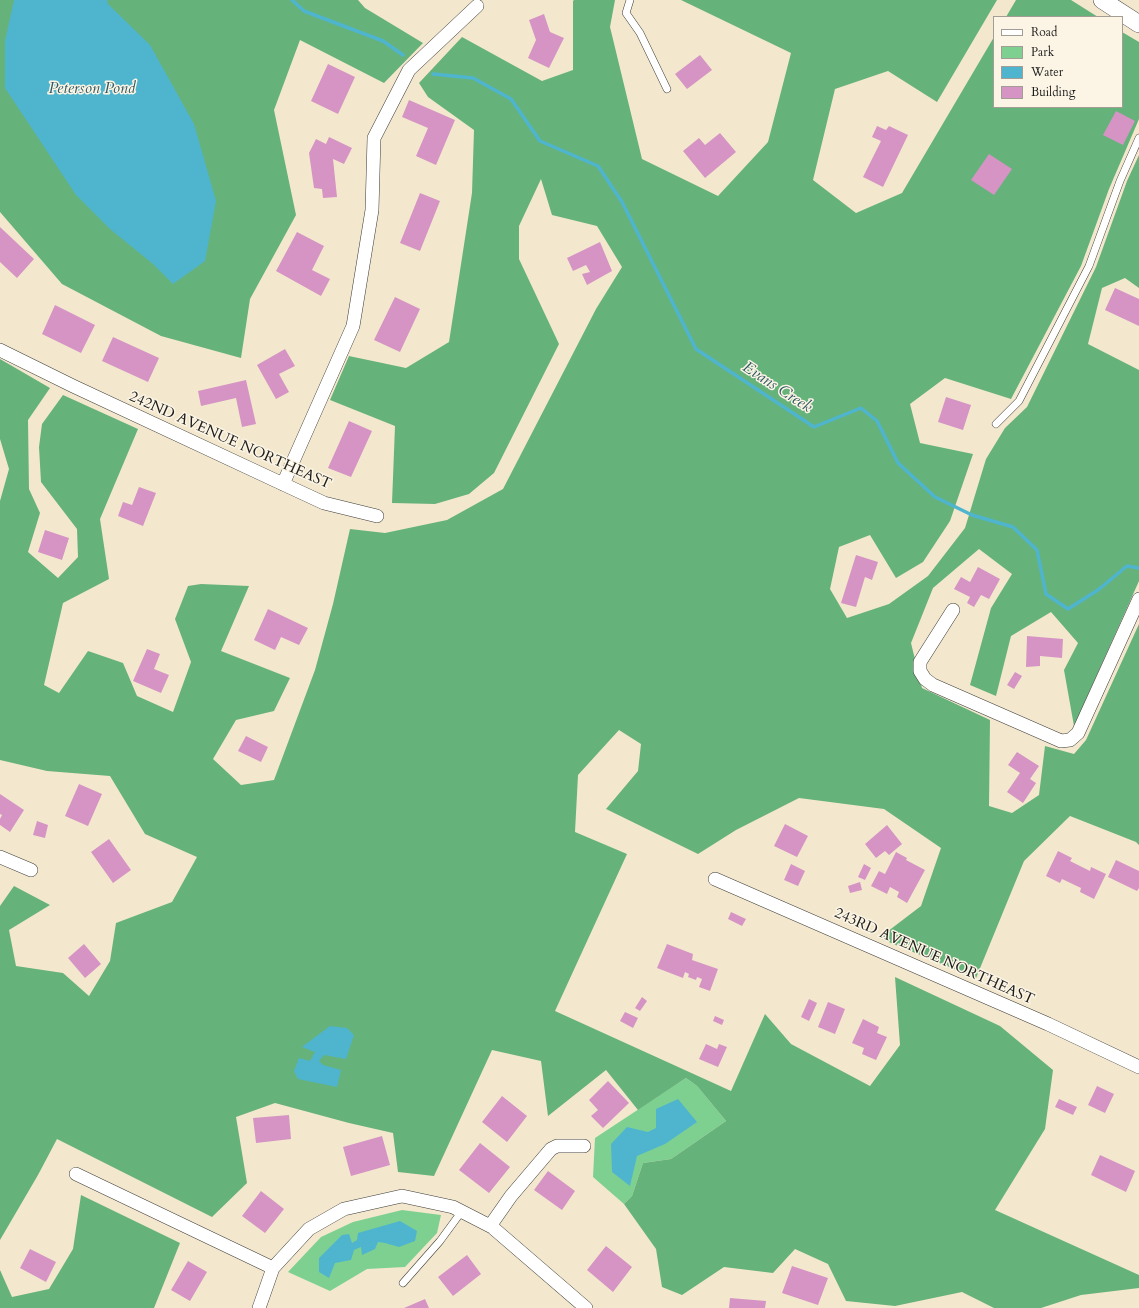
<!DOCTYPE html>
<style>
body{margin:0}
#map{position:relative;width:1139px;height:1308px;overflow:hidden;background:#f3e8ce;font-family:Cardo,serif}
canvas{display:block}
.legend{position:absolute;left:993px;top:16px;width:130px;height:92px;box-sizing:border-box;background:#fcf5e5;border:1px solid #a29e95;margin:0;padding:5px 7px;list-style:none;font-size:12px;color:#1c1c1c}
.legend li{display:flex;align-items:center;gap:8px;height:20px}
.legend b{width:20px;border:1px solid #a29e95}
</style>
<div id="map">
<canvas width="1139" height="1308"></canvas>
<ul class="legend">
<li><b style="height:5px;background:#fff"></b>Road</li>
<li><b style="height:11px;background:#7ed091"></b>Park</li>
<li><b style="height:11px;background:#4fb5ce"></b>Water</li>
<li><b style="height:11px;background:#d594c3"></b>Building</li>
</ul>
</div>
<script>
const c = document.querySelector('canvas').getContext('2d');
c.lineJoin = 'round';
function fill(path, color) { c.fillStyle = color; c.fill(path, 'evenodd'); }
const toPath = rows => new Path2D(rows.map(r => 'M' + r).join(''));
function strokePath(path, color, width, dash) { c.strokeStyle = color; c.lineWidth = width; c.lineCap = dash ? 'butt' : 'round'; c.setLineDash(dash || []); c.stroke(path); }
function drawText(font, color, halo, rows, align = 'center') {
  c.font = font + ' Cardo,serif'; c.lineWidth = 3; c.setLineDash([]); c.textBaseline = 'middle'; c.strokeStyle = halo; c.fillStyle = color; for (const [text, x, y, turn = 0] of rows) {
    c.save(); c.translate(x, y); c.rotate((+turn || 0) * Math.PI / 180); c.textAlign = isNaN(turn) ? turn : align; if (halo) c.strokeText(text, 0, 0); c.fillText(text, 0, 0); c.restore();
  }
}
fill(toPath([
 [686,1078,697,1086,726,1121,671,1159,643,1163,632,1196,624,1204,593,1177,595,1138],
 [402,1210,441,1215,437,1233,405,1267,367,1269,330,1291,288,1272,321,1237,353,1222]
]), '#7ed091');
fill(toPath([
 [0,0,358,0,365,8,423,43,384,83,300,40,274,110,296,215,250,299,241,358,161,336,62,284,0,212],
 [574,0,615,0,610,27,642,159,718,196,768,142,791,53,681,0,997,0,937,102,888,71,835,89,813,180,856,213,902,193,994,37,994,107,1122,107,1122,32,1139,42,1139,119,1109,189,1081,266,1011,399,945,378,910,404,920,443,973,454,950,521,923,562,896,578,870,535,839,547,830,589,847,618,889,604,928,576,965,528,986,459,1005,428,1027,407,1096,267,1127,181,1139,155,1139,288,1125,278,1102,288,1088,344,1139,370,1139,581,1074,726,1064,670,1078,643,1051,612,1011,636,996,696,970,685,991,608,1012,574,979,549,933,588,911,643,922,688,990,720,989,806,1012,813,1039,795,1045,746,1074,754,1086,740,1139,624,1139,845,1136,842,1070,816,1024,861,976,978,879,938,921,906,941,848,884,809,799,798,736,830,698,854,606,809,638,771,641,744,619,730,578,775,575,832,627,854,555,1011,731,1091,765,1014,791,1044,870,1086,900,1045,895,977,1000,1026,1053,1070,1045,1129,995,1210,1139,1275,1139,1288,1081,1295,1041,1308,994,1308,962,1292,895,1306,846,1301,828,1264,795,1249,773,1273,724,1267,682,1295,662,1287,656,1249,624,1204,632,1196,643,1163,671,1159,726,1121,697,1086,686,1078,638,1110,606,1070,548,1116,541,1061,492,1050,434,1176,398,1172,393,1133,349,1123,275,1103,236,1117,247,1183,212,1217,57,1139,38,1175,0,1240,0,906,14,886,50,905,9,930,16,966,63,973,89,996,110,961,116,923,172,902,197,857,145,834,110,776,47,771,0,760,0,501,9,469,0,439,0,359,50,388,28,420,29,489,40,513,28,552,58,578,78,557,77,529,41,482,39,447,42,424,63,395,138,429,100,519,109,579,63,603,44,685,59,693,88,651,123,663,137,696,173,712,191,662,175,619,188,586,201,584,249,586,221,651,290,678,274,711,236,720,213,759,241,785,274,780,315,670,333,604,350,529,385,533,447,520,503,489,596,309,622,267,597,226,552,215,541,179,519,226,519,259,559,344,494,473,469,494,435,504,392,503,395,426,330,400,349,356,406,368,449,342,472,193,474,130,428,97,419,83,462,37,542,81,573,70,573,1],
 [1016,0,1071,0,1098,17,1006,17],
 [81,1195,180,1243,154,1308,0,1308,0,1270,12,1297,49,1289,73,1249]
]), '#66b27b');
fill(toPath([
 [14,0,107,0,108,4,150,45,194,124,216,201,205,261,173,284,153,264,110,229,76,195,5,88,5,41],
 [330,1026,347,1028,354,1035,346,1059,324,1055,319,1061,323,1065,341,1070,337,1087,298,1079,294,1071,299,1058,310,1061,315,1052,302,1047],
 [678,1099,697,1122,665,1144,637,1156,630,1186,612,1172,611,1144,627,1127,648,1132,656,1128,656,1109],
 [400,1221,417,1231,415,1241,399,1247,385,1243,378,1242,375,1249,362,1255,361,1247,354,1250,351,1260,335,1263,329,1278,319,1272,319,1258,342,1235,349,1234,352,1243,357,1240,358,1233]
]), '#4fb5ce');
strokePath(toPath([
 [292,0,304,11,383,41,403,55],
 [433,74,473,78,511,99,540,141,598,166,622,202,696,349,814,427,861,408,877,421,898,463,935,497,972,515,1013,527,1037,550,1046,594,1068,609,1098,590,1127,566,1139,568]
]), '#4fb5ce', 3.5);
fill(toPath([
 [544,14,550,32,564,38,549,68,528,58,536,40,529,20],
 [700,55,712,70,687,89,675,74],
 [328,64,355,77,338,114,311,101],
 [409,100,455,120,436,165,416,156,428,128,402,117],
 [1116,111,1135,121,1123,145,1103,135],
 [877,126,886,130,889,126,908,135,883,187,863,177,881,141,872,137],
 [720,133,736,152,705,178,683,151,699,138,705,145],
 [329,137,352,148,344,164,333,159,337,197,323,198,322,189,314,188,309,153,316,139,326,144],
 [989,154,1012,169,994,195,971,180],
 [420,193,440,201,420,251,400,243],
 [0,227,34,259,17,278,0,262],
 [297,232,324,246,312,270,330,279,321,296,276,271],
 [600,242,612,271,587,285,582,274,590,272,586,265,573,271,567,258],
 [1115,288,1139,299,1139,326,1105,310],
 [395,297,420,309,400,352,374,340],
 [55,305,95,325,81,353,42,334],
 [113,337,159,358,148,382,102,361],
 [285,349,295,366,279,374,289,392,276,399,257,365],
 [246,380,256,424,242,427,236,398,201,406,198,391],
 [946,397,971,405,963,430,938,422],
 [349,421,372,431,351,477,328,468],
 [139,487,156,493,143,526,118,516,123,502,132,505],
 [45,530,69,538,62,560,38,552],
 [856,555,878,562,872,580,865,577,856,607,841,603],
 [978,567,1000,579,989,599,981,595,974,607,967,603,970,597,954,589,961,577,970,582],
 [268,609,308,628,299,645,281,637,275,650,254,640],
 [1027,636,1063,639,1062,658,1040,656,1040,666,1026,667],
 [147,649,160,654,154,669,169,675,161,693,133,681],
 [1015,672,1022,676,1014,689,1007,685],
 [246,736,268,747,261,762,238,751],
 [1017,752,1039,766,1030,779,1036,783,1023,803,1007,792,1020,773,1008,765],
 [79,784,102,794,88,826,65,816],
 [0,794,24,810,10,832,0,825,0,819,2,815,0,814],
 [37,821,48,825,45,838,33,835],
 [785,824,808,836,797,857,774,846],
 [887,825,902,844,889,855,885,851,876,858,865,844],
 [109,839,131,870,113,883,91,852],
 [1058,851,1072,858,1070,861,1090,871,1091,867,1106,874,1094,899,1080,892,1081,888,1062,879,1060,883,1046,876],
 [896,852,907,858,906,860,925,870,907,903,897,897,899,892,890,887,887,894,871,886,879,871,885,874],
 [1116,860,1139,871,1139,888,1137,891,1108,877],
 [791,864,805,871,798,886,784,880],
 [864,864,871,868,865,880,858,877],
 [860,882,862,890,850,893,848,886],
 [731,912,746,919,742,926,728,919],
 [84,944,101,964,85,978,68,958],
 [667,944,693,954,692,960,718,969,710,991,699,987,702,979,697,977,696,980,688,977,689,974,685,972,683,978,657,968],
 [642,997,647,1001,640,1011,635,1008],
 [809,999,817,1003,809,1021,801,1017],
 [828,1002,845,1009,835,1034,818,1027],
 [625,1012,638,1018,633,1028,620,1021],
 [715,1016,724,1020,722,1025,713,1021],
 [863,1019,879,1027,877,1033,887,1037,876,1060,862,1054,864,1048,852,1043],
 [706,1044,717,1049,719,1044,727,1047,718,1067,699,1059],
 [608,1081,629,1103,603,1128,591,1116,598,1110,589,1100],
 [1097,1086,1114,1094,1105,1113,1088,1105],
 [502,1096,527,1116,507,1142,482,1122],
 [1059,1099,1077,1107,1073,1115,1055,1107],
 [289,1115,291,1139,256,1143,253,1118],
 [382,1136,390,1165,351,1176,343,1147],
 [480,1143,510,1167,489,1193,459,1170],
 [1100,1155,1135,1171,1126,1192,1091,1175],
 [548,1171,575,1191,562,1210,534,1190],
 [261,1191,284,1209,265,1233,242,1216],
 [606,1246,632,1267,613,1292,587,1270],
 [30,1249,56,1262,46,1282,20,1268],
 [467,1255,481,1274,453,1296,438,1277],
 [188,1261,207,1272,190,1301,171,1290],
 [792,1266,828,1278,818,1305,782,1293],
 [730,1298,766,1301,765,1308,729,1308],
 [425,1299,429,1308,404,1308]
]), '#d594c3');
const service = toPath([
 [630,0,626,13,640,33,667,89],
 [996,424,1019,401,1089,266,1120,181,1139,138],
 [403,1283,440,1241,462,1211]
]);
const minor = toPath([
 [0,350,73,386,283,484,324,503,377,516],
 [283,484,353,326,372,210,374,138,409,70,477,6],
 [953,610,920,662,920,671,925,679,933,685,1061,741,1070,740,1078,733,1139,599],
 [0,857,31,870],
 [715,879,1048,1024,1139,1067],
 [76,1174,273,1268],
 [490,1226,511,1196,551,1149,557,1146,584,1146],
 [259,1308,273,1268,309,1229,344,1209,402,1196,453,1207,492,1227,586,1308]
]);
const tertiary = toPath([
 [1102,0,1139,24]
]);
strokePath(service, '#3c3b37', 8);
strokePath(minor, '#3c3b37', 14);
strokePath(tertiary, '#3c3b37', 18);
strokePath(service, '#fff', 7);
strokePath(minor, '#fff', 13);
strokePath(tertiary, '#fff', 17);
drawText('15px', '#1c1c1c', '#fcf5e5', [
 ["242ND AVENUE NORTHEAST",230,441,24],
 ["243RD AVENUE NORTHEAST",934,957,24]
]);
drawText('italic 16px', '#305963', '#fcf5e5', [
 ["Peterson Pond",92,89],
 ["Evans Creek",777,388,33]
]);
</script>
